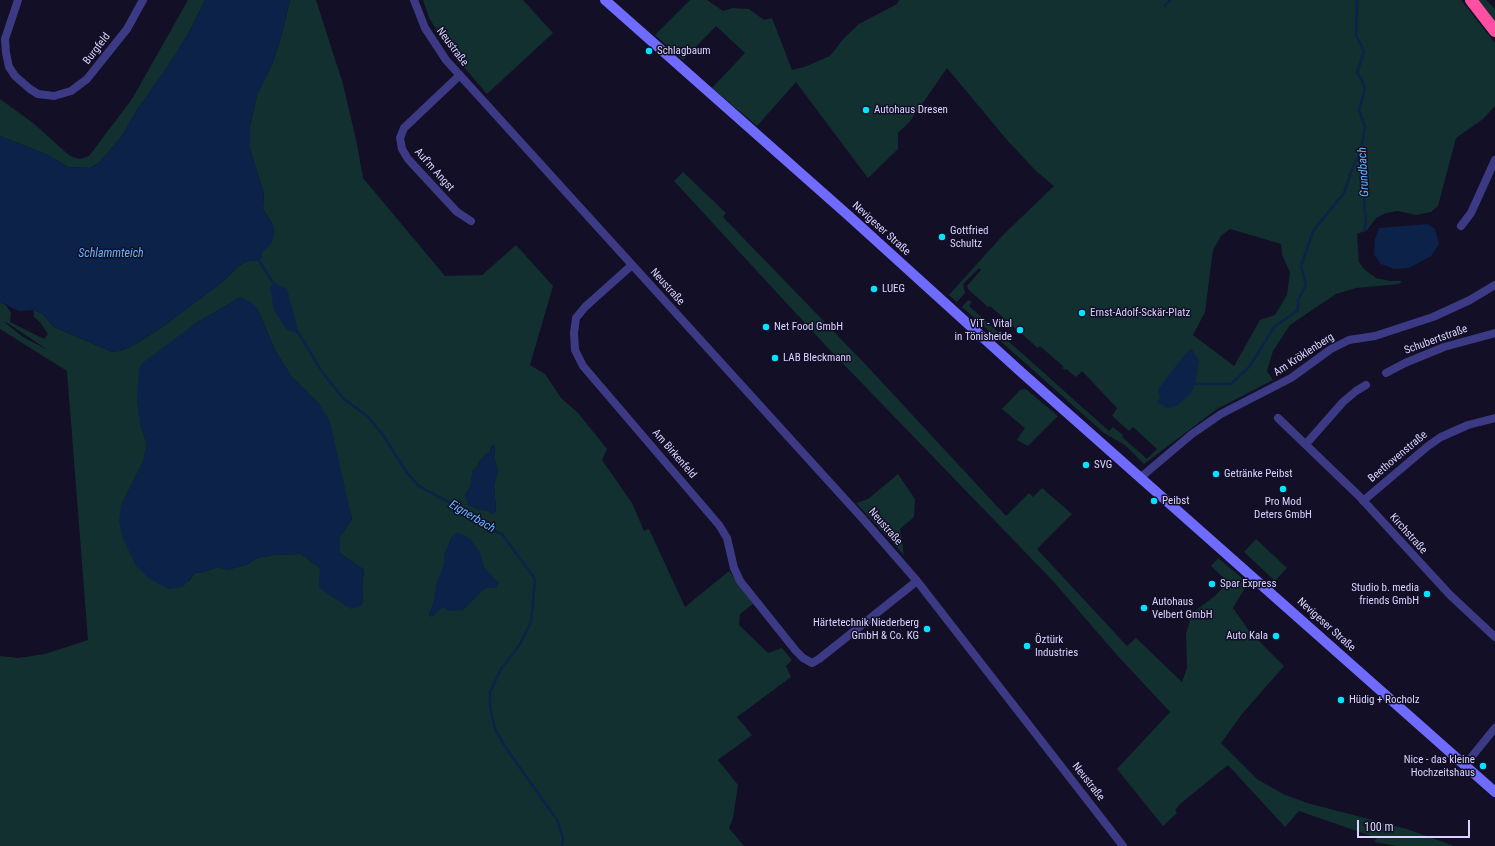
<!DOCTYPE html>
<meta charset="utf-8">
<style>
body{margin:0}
#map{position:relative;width:1495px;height:846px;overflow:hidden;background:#130f26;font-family:"Roboto Condensed",sans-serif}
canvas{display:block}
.scale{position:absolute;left:1357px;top:820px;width:113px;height:18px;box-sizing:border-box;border:2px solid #d9d4ff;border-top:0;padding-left:5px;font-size:12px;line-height:14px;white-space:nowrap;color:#d9d4ff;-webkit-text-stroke:3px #130f26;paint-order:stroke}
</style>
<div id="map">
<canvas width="1495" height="846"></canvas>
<div class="scale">100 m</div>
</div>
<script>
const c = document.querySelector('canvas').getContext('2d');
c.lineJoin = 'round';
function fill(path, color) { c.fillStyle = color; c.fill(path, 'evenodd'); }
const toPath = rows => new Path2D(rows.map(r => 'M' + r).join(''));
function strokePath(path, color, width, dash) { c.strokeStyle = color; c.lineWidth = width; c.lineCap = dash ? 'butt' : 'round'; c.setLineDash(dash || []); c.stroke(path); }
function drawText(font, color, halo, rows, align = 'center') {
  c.font = font + ' "Roboto Condensed",sans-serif'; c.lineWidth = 3; c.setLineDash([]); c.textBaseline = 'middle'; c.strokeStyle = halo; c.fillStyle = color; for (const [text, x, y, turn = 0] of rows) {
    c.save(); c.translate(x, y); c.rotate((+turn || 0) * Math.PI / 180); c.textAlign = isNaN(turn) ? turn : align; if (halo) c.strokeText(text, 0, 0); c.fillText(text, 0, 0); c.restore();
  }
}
fill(toPath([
 [188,0,205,0,187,36,170,63,137,110,122,136,99,163,90,168,68,167,48,155,0,136,0,99,33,123,70,156,80,159,89,156,132,99],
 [290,0,316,0,343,84,357,144,363,178,445,276,482,275,516,245,553,286,530,365,545,374,561,398,578,413,607,449,602,460,632,503,644,531,649,529,685,607,729,571,753,604,740,614,739,625,768,653,782,648,792,660,786,666,791,677,737,717,752,735,718,760,738,785,733,818,729,828,744,846,0,846,0,656,18,658,45,654,88,640,67,371,0,329,0,302,6,305,11,313,10,322,44,339,48,334,40,322,34,317,34,313,33,311,34,310,43,314,54,327,112,352,120,351,134,345,161,328,226,279,240,265,250,260,255,261,262,258,262,253,274,235,273,225,263,209,264,194,250,149,250,125,257,95,272,65,281,37],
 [241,297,257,308,275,350,291,376,309,394,319,403,352,519,340,537,340,553,364,570,362,589,363,601,362,604,358,607,346,606,340,601,320,568,301,554,274,555,256,558,248,564,227,570,218,567,204,572,195,573,189,581,121,506,143,462,147,444,140,424,196,323],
 [3,321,9,324,48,350,23,337],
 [495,446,494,458,498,470,494,486,496,511,479,510,465,495,470,488,473,470,477,468,479,462,484,456,490,452,491,447],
 [452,537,480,553,483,566,493,578,495,588,485,588,463,610,442,607,433,616,429,614,434,602,444,564,444,556],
 [423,0,523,0,553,33,487,94,451,52,429,18],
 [690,0,707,0,723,11,732,8,749,9,764,20,772,18,792,70,804,67,830,56,844,38,859,24,897,4,899,0,1461,0,1495,43,1495,106,1483,119,1456,138,1438,206,1431,212,1416,215,1398,211,1386,213,1376,218,1367,230,1357,234,1359,262,1365,270,1376,278,1390,281,1402,281,1399,284,1356,288,1336,294,1290,325,1273,351,1267,371,1273,380,1217,409,1144,464,1125,445,1104,433,962,307,968,300,972,302,969,306,1109,431,1113,427,1123,435,1122,437,1147,459,1157,449,1133,427,1129,431,1112,416,1117,408,1082,371,1076,377,1066,369,1065,370,1062,368,1064,367,1041,347,1040,346,1038,348,990,306,988,307,968,289,967,286,981,270,979,268,963,284,965,293,957,302,949,295,1003,235,1054,186,1036,171,1007,140,947,68,911,120,898,133,898,149,868,178,796,82,757,126,712,88,745,53,716,26,683,60,655,35],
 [1230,229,1281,244,1282,255,1290,272,1287,295,1275,315,1260,320,1234,366,1193,335,1205,312,1213,250,1221,236],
 [1476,0,1486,0,1495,9,1495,24],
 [683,172,726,213,723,217,867,366,1006,516,1029,493,1033,497,1042,488,1072,514,1037,549,1127,646,1136,638,1182,682,1187,668,1186,634,1192,613,1215,596,1228,582,1211,566,1218,558,1248,583,1233,608,1250,632,1284,666,1242,714,1221,743,1257,779,1283,794,1307,803,1407,829,1454,846,1397,846,1374,842,1377,838,1299,811,1285,827,1228,765,1180,804,1175,810,1177,813,1163,826,1117,769,1170,712,1117,655,1053,581,826,346,674,181],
 [1024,389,1027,390,1058,416,1028,446,1017,440,1025,428,1002,409,1020,390],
 [898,474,915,499,914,517,900,529,904,555,856,503,868,499],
 [1256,539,1287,568,1275,581,1244,552]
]), '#12302f');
fill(toPath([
 [205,0,290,0,281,37,272,65,257,95,250,125,250,149,264,194,263,209,273,225,274,235,271,244,262,253,262,258,255,261,250,260,240,265,226,279,161,328,134,345,120,351,112,352,54,327,43,314,34,310,19,311,0,302,0,136,48,155,68,167,90,168,99,163,122,136,137,110,170,63,187,36],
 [1427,224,1435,229,1439,244,1431,256,1409,268,1394,269,1381,264,1374,255,1375,239,1379,228],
 [274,283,287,289,299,334,286,329,274,310,270,288],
 [241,297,252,303,257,308,275,350,291,376,309,394,319,403,330,422,352,519,340,537,340,553,364,570,362,589,363,601,362,605,358,607,351,609,319,588,320,568,301,554,274,555,256,558,248,564,227,570,218,567,204,572,195,573,183,587,176,588,168,589,150,579,136,566,122,536,119,521,121,506,143,462,147,444,140,424,137,401,139,370,141,364,196,323],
 [1192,349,1199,361,1195,384,1190,394,1183,401,1176,406,1170,408,1165,407,1157,402,1160,398,1158,391,1159,388,1186,353],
 [493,444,495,446,494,458,498,470,494,486,496,511,494,514,491,514,488,510,479,510,468,505,465,495,470,488,473,470,477,468,479,462,484,456,490,452],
 [457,533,462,534,472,541,480,553,483,566,499,583,496,588,485,588,463,610,450,611,442,607,433,616,430,617,429,614,434,602,436,585,444,564,444,556,452,537]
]), '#0c2248');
strokePath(toPath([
 [1357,0,1356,36,1364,51,1357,73,1362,80,1365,89,1359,110,1365,127,1361,151,1367,179,1364,202,1366,222,1364,231],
 [1165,6,1170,0],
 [258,259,275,286],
 [298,332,322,372,343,398,368,417,383,435,407,473,419,486,467,512,486,528,502,534,535,579,531,622,520,644,501,669,490,692,490,706,495,729,506,748,557,820,563,838,562,846],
 [1195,384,1231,384,1250,366,1274,327,1298,310,1298,300,1306,285,1301,266,1313,231,1344,193,1352,169,1361,151]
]), '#0c2248', 2.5);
strokePath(toPath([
 [18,0,5,39,6,53,9,67,15,76,30,89,38,94,54,96,71,91,87,79,127,29,143,0],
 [414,0,425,28,446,60,863,519,917,581,1123,846],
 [460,75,404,128,400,138,402,149,408,159,457,212,471,221],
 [1461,226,1471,213,1495,160],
 [632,265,585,307,576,318,574,333,575,350,583,366,719,525,727,538,734,568,740,581,796,651,803,658,812,663,819,659,917,581],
 [1386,373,1405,363,1444,347,1495,333],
 [1278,418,1359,496,1450,595,1495,637],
 [1306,444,1343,402,1356,391,1366,385],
 [1141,477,1192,434,1221,414,1291,378,1331,349,1349,340,1375,336,1433,317,1470,300,1495,285],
 [1363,501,1428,446,1441,437,1468,425,1495,418],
 [1465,765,1495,728]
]), '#3d3a85', 8);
strokePath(toPath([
 [605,0,849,216,1021,372,1495,792]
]), '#6f6bff', 10);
strokePath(toPath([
 [1471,0,1495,31]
]), '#ff4fa3', 12);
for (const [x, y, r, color] of [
 [649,51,4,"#00e5ff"],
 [866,110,4,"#00e5ff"],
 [942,237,4,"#00e5ff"],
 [874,289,4,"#00e5ff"],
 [1082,313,4,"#00e5ff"],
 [766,327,4,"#00e5ff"],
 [1020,330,4,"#00e5ff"],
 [775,358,4,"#00e5ff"],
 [1086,465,4,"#00e5ff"],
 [1216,474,4,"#00e5ff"],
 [1283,489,4,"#00e5ff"],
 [1154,501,4,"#00e5ff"],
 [1212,584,4,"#00e5ff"],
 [1427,594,4,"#00e5ff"],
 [1144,608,4,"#00e5ff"],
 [927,629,4,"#00e5ff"],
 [1276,636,4,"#00e5ff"],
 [1027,646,4,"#00e5ff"],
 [1341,700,4,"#00e5ff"],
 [1483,766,4,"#00e5ff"]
]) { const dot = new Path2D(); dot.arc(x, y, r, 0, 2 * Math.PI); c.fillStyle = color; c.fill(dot); strokePath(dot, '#130f26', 1.5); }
drawText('11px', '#d9d4ff', '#130f26', [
 ["Neustraße",452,47,53],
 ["Burgfeld",97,49,-52],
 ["Auf'm Angst",434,170,48],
 ["Nevigeser Straße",881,229,42],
 ["Neustraße",667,287,48],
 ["Schubertstraße",1436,340,-20],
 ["Am Kröklenberg",1304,355,-33],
 ["Am Birkenfeld",674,454,49],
 ["Beethovenstraße",1398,457,-40],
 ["Neustraße",885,527,49],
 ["Kirchstraße",1408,534,48],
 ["Nevigeser Straße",1326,625,42],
 ["Neustraße",1088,782,52]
]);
drawText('11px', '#d9d4ff', '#130f26', [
 ["Schlagbaum",657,51],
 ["Autohaus Dresen",874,110],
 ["Gottfried",950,231],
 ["Schultz",950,244],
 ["LUEG",882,289],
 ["Ernst-Adolf-Sckär-Platz",1090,313],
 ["ViT - Vital",1012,324,"right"],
 ["in Tönisheide",1012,337,"right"],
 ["Net Food GmbH",774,327],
 ["LAB Bleckmann",783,358],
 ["SVG",1094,465],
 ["Getränke Peibst",1224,474],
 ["Peibst",1162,501],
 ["Pro Mod",1283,502,"center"],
 ["Deters GmbH",1283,515,"center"],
 ["Spar Express",1220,584],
 ["Studio b. media",1419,588,"right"],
 ["friends GmbH",1419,601,"right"],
 ["Autohaus",1152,602],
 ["Velbert GmbH",1152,615],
 ["Härtetechnik Niederberg",919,623,"right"],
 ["GmbH & Co. KG",919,636,"right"],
 ["Auto Kala",1268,636,"right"],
 ["Öztürk",1035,640],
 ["Industries",1035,653],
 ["Hüdig + Rocholz",1349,700],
 ["Nice - das kleine",1475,760,"right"],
 ["Hochzeitshaus",1475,773,"right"]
], 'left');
drawText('italic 12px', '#62b6ff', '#130f26', [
 ["Grundbach",1364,172,-93],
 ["Schlammteich",111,254],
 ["Eignerbach",472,517,31]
]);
</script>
